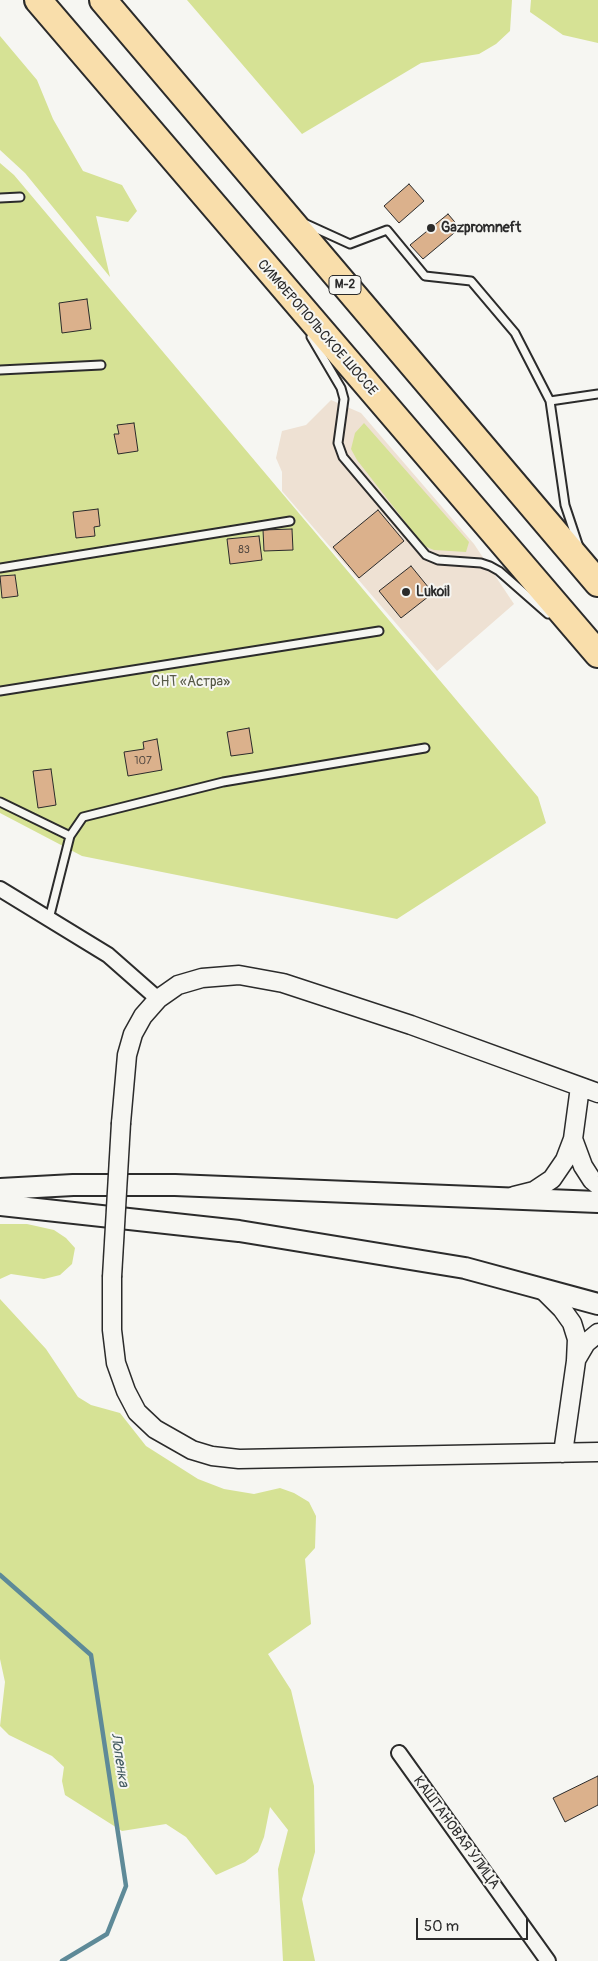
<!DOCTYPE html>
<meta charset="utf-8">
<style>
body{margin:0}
#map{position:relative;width:598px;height:1961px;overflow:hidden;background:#f6f6f2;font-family:Pangolin,sans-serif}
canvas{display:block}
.scale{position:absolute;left:416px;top:1918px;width:112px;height:22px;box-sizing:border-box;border:2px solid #2b2b2b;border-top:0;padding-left:6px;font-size:15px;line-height:18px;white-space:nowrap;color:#2b2b2b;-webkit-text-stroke:4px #f6f6f2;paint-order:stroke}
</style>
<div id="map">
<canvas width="598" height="1961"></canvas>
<div class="scale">50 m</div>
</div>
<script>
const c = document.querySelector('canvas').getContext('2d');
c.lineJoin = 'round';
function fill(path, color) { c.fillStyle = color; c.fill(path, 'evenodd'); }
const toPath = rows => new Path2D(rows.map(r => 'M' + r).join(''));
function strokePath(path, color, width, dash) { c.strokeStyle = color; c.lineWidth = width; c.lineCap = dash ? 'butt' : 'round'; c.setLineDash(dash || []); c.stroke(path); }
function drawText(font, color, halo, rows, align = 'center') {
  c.font = font + ' Pangolin,sans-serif'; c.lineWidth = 4; c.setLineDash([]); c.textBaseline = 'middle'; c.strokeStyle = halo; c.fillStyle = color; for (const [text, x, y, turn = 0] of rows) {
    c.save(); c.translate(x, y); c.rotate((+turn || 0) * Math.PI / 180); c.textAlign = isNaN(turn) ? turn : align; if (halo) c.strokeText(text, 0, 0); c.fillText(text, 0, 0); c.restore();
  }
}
fill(toPath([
 [331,400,361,413,474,544,514,604,437,671,282,491,282,472,276,458,282,431,306,425]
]), '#eee1d3');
fill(toPath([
 [187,0,512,0,510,31,496,44,479,54,421,63,302,134],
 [531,0,598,0,598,43,563,35,530,12],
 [0,36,37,80,53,119,83,171,122,185,137,211,128,222,96,216,110,277,25,173,0,150],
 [0,163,14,175,538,797,546,823,397,919,82,856,0,813],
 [364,423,469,542,466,552,434,550,424,546,357,460,351,449,355,433],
 [0,1224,27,1224,54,1230,66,1238,75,1248,72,1264,60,1275,44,1279,11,1274,0,1279],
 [0,1299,46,1349,78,1397,91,1405,120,1413,146,1446,198,1479,224,1489,254,1494,280,1488,294,1493,309,1502,316,1516,315,1548,305,1559,311,1624,268,1654,291,1690,314,1786,315,1852,302,1899,315,1961,283,1961,278,1869,288,1830,270,1807,264,1837,258,1852,245,1862,216,1875,186,1837,166,1824,122,1831,65,1795,62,1781,64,1767,52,1756,9,1735,0,1726,5,1682,0,1659]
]), '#d6e295');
strokePath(toPath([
 [0,1575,91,1655,126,1886,107,1934,62,1961]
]), '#5e8a98', 4.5);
const building = toPath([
 [409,184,424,201,399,223,384,206,409,184],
 [448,214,460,228,423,259,410,245,448,214],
 [87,299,91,329,62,333,59,303,87,299],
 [134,423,138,451,118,454,114,434,119,434,117,425,134,423],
 [98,509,100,526,94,527,95,536,76,538,73,512,98,509],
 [378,510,404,541,359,578,333,547,378,510],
 [292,529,293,550,264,551,263,530,292,529],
 [259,536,262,560,230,564,227,539,259,536],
 [411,566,433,593,401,618,379,591,411,566],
 [15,575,18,596,2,598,0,576,15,575],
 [249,728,253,753,231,756,227,732,249,728],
 [157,739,162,770,128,776,124,752,144,749,143,742,157,739],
 [51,769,56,805,38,808,33,771,51,769],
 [598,1776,598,1805,565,1822,553,1798,598,1776]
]);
fill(building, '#dbb18c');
strokePath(building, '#2b2b2b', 1);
const service = toPath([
 [0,198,20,197],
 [304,223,350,244,387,230,425,276,471,281,515,333,550,401,565,505,578,544],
 [311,337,341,388,344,399,338,443,343,457,426,555,438,560,481,563,490,566,499,571,548,614],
 [0,370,101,365],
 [550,401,598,394],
 [0,568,290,521],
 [0,691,379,631],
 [0,802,70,836],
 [49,919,70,836,83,817,223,782,425,748]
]);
const minor = toPath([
 [0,889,108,955,158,999],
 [399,1753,548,1961]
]);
const tertiary = toPath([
 [121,1123,127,1055,133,1034,143,1016,158,999,178,985,202,978,239,975,283,983,411,1025,598,1093],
 [573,1139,583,1166,592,1180,598,1185],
 [514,1196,534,1191,552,1179,565,1160,573,1139,580,1087],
 [112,1277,112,1330,116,1363,126,1391,137,1412,155,1429,192,1450,212,1456,239,1459,598,1452],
 [543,1290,562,1309,572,1323,577,1339,576,1361,563,1453],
 [576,1360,586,1343,598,1333]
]);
const secondary = toPath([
 [0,1189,73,1185,175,1185,598,1202],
 [0,1205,239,1231,465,1268,598,1304]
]);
const motorway = toPath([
 [38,0,598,654],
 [103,0,598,583]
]);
strokePath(service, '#2b2b2b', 11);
strokePath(minor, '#2b2b2b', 18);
strokePath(tertiary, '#2b2b2b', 21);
strokePath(secondary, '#2b2b2b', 24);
strokePath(motorway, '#2b2b2b', 30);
strokePath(service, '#f6f6f2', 7);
strokePath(minor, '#f6f6f2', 14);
strokePath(tertiary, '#f6f6f2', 18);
strokePath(secondary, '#f6f6f2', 20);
strokePath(motorway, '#f9deab', 26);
const tertiaryBridge = toPath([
 [112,1277,121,1123]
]);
strokePath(tertiaryBridge, '#2b2b2b', 21, []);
strokePath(tertiaryBridge, '#f6f6f2', 18);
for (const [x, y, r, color] of [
 [431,228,5,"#2b2b2b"],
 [406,592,5,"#2b2b2b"]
]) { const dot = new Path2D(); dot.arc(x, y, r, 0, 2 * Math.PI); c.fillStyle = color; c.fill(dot); strokePath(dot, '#f6f6f2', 2); }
drawText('11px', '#574c43', null, [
 ["83",244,550],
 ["107",143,761]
]);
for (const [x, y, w] of [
 [345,285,32]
]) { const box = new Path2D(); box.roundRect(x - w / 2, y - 9.5, w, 19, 4); c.fillStyle = '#f6f6f2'; c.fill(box); strokePath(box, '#2b2b2b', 1); }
drawText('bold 12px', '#2b2b2b', null, [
 ["М-2",345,285]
]);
drawText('bold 14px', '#2b2b2b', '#f6f6f2', [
 ["Gazpromneft",441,228],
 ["Lukoil",416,592]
], 'left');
drawText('14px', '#2b2b2b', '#f6f6f2', [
 ["СИМФЕРОПОЛЬСКОЕ ШОССЕ",317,328,49],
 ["КАШТАНОВАЯ УЛИЦА",456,1833,54]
]);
drawText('14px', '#565946', '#f6f6f2', [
 ["СНТ «Астра»",191,682]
]);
drawText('italic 15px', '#445b61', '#f6f6f2', [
 ["Лопенка",119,1760,81]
]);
</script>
